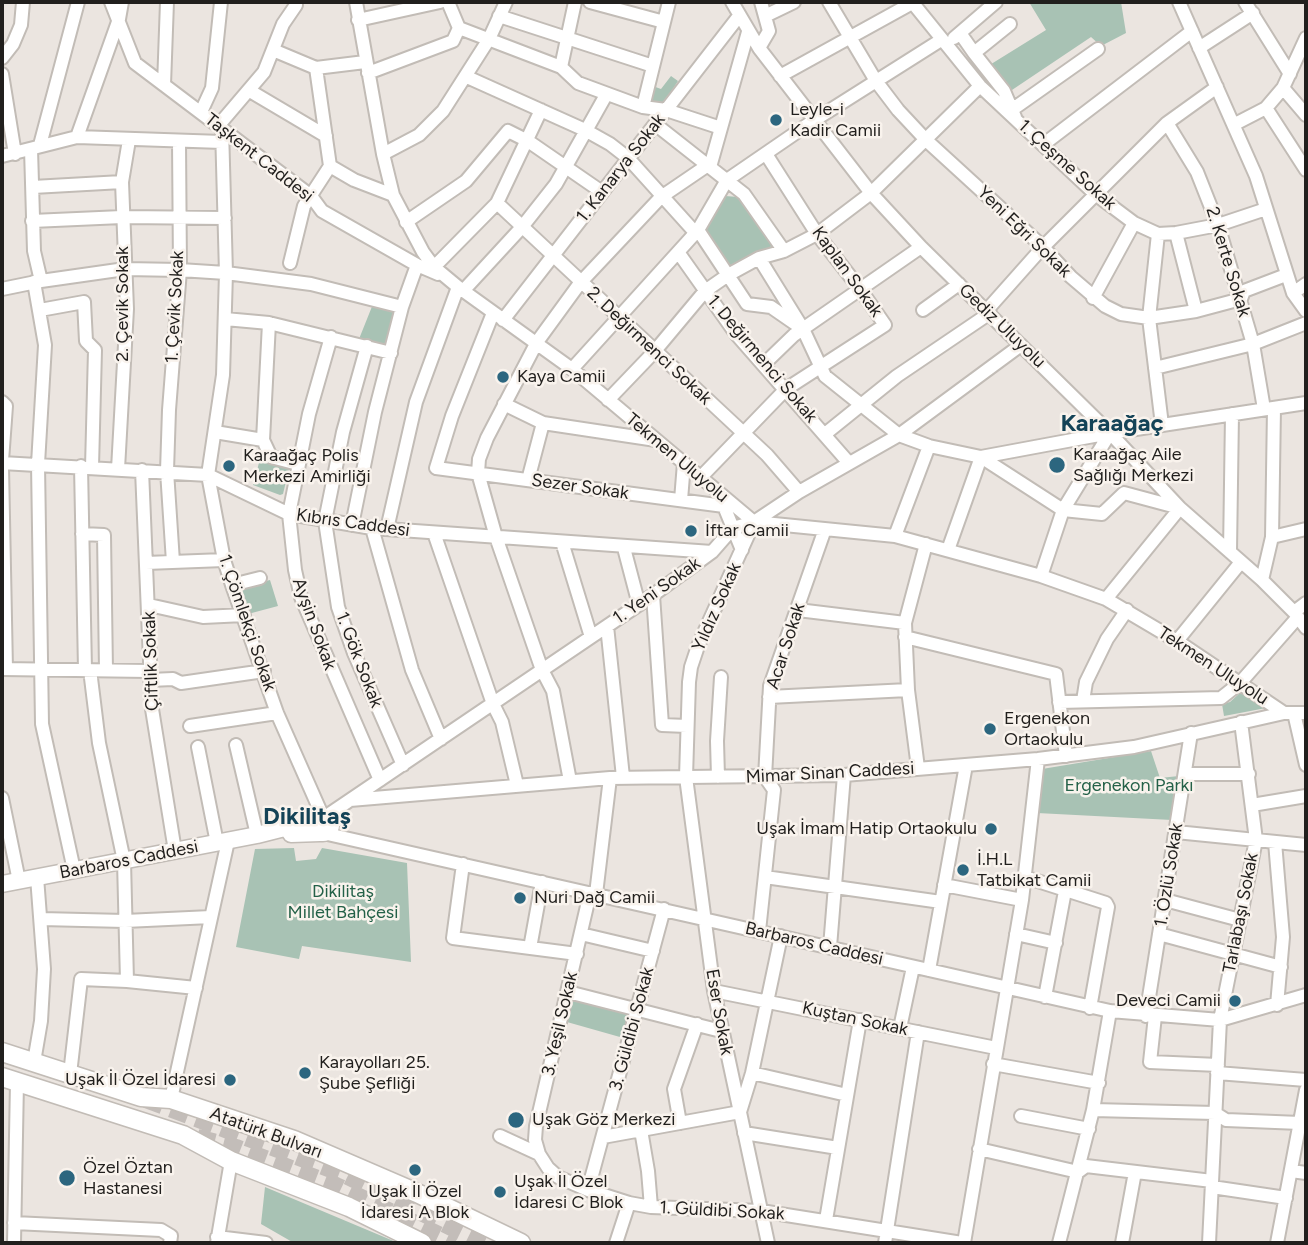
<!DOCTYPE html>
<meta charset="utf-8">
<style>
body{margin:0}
#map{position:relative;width:1308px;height:1245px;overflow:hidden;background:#ebe5e0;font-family:Figtree,sans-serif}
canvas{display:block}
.frame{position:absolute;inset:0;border:4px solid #211f1d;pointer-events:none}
</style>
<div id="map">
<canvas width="1308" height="1245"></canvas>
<div class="frame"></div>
</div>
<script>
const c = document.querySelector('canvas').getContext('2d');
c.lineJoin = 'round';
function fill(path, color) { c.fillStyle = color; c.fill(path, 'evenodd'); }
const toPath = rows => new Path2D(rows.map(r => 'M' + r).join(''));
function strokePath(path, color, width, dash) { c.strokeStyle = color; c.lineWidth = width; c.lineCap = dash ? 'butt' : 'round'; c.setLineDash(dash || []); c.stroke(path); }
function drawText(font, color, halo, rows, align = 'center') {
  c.font = font + ' Figtree,sans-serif'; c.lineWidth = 5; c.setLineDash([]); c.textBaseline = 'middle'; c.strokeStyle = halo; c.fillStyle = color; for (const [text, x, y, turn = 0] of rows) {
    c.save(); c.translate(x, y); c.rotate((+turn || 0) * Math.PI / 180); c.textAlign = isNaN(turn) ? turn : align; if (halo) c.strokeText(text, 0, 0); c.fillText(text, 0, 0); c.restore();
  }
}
fill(toPath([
 [1029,2,1121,2,1126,33,1101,46,1091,37,1009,92,988,66,1046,30],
 [671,76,678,81,662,106,651,104,650,85,661,89],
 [725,196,739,197,774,245,731,267,705,229],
 [373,304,394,311,387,348,359,339],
 [260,459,289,469,283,494,280,495,253,485],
 [270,580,278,606,248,614,239,588],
 [1242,691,1266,708,1224,716,1222,704,1230,702],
 [1151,751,1160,778,1179,776,1172,820,1037,813,1042,769],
 [294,848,296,861,316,859,322,848,407,863,411,962,302,946,299,959,236,947,255,849],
 [574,999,633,1015,627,1039,567,1022],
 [265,1187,396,1242,294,1243,261,1224]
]), '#a8c2b4');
strokePath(toPath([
 [146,1099,344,1174,484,1243],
 [197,1138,236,1148,336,1186,455,1243]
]), '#c3bdb9', 18, [18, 9]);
const minor = toPath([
 [111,2,135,63,311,196,322,211,417,265,438,274],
 [356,2,383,154,393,195,423,252,434,267,458,287,572,369,754,522,895,536,1041,576,1106,599,1177,641,1284,713],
 [448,2,459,28,561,67,578,83,643,107,666,110,721,128],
 [590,2,664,22],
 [732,2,759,48,871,193,921,247,1110,433,1180,508,1262,580,1294,612,1306,628],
 [829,2,876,81,898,110,926,140,1043,247,1071,277,1105,306,1121,314,1149,318,1196,311,1241,299,1244,291,1286,275],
 [912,2,980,86,1094,193,1134,223,1158,234,1176,233,1218,225,1266,209],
 [1179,2,1256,176,1293,293,1306,311],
 [1245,2,1290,74],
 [499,16,653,66],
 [765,16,794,2],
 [358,20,440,2],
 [960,33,974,53,1010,24],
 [954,38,996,2],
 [759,48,769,31,761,2],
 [1199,48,1253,13],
 [273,50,316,68,365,62],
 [974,53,1004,91,1015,117],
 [2,58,13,44,21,25,23,2],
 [561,67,575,2],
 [368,73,453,41,459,28],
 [2,74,15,154],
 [780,76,914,2],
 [467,77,585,130,610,144,628,158,692,229,698,230,747,304,771,307,797,325],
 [164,85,167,2],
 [1283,88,1306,115],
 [250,91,326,136],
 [643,107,669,2],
 [1266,108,1306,170],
 [1013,109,1098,49],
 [201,112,212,88,221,2],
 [1167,123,1197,172,1218,225,1253,344,1264,409],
 [655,124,744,194,784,251],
 [1235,124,1266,108,1283,88,1306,38],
 [218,126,264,72,283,24,296,5],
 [222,128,226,273,223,375,208,475,224,560,232,585,277,713,323,817],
 [77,137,119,19,122,2],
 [1044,144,1192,31],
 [40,145,78,2],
 [31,149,34,251,41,281],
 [383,154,419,135,443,111,489,39,506,2],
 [2,156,77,137,222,142],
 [330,166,354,180,393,195],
 [710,167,748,32],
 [33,187,122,182],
 [497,203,767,455,799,492],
 [32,221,122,217,225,218],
 [406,222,466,181,508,131,528,141,602,192],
 [1176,233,1196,311],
 [1158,234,1149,318,1162,425],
 [678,252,736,334,849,463],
 [759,258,803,329,825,376,899,435,929,446,981,457,1110,433,1306,403],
 [290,263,304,206,330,166,316,68],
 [434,267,497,203,541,110],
 [34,282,45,345,38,464,42,724,74,870],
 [2,289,41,281,125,269,180,270,226,273,311,284,402,307],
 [463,291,522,227,556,184,606,95],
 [1293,293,1306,284],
 [1093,298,1134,223],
 [40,310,84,302,86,341,95,350,92,467],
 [923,310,959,284],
 [987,310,1043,247,1167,123,1217,87],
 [493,313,452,416,436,468,724,506],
 [225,319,269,323,391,353],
 [503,320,739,16],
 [331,337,309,414,289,514,295,570,301,597,380,780],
 [367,346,343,432,325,521,338,607,354,653,403,765],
 [764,364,794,335,921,247],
 [1155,368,1253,344,1306,323],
 [572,369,698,230,727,180,813,121,941,40],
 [608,400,654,352,705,291,728,275,759,258,784,251,817,234,871,193,980,86],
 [2,402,6,406,2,461],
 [504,404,543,423,656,440],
 [215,432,263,440,269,323],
 [825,434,897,376,990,313],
 [263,440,271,457,298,464],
 [2,463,208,475,289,514,372,528,712,552],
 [81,466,85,670],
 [2,467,6,669],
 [118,469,127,309,122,182,129,140],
 [142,470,152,709,175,851],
 [701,477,786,389,885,325,860,289,817,234,766,154],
 [528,480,543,423],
 [721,499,742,550],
 [681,500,684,463],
 [754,522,698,646,691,667,689,682,686,777,714,991,768,1243],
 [352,525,375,412,402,307,417,265],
 [372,528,412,670,441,739],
 [387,529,416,402,458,287],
 [434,533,493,704,502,722,517,785],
 [82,534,104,535,106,670],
 [895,536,929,446],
 [1272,537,1306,529],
 [562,542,591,637],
 [624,548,639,605],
 [948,550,981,457,1063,510,1102,514,1124,493,1180,508,1106,599],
 [1230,552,1232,414],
 [173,562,167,471,169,410,180,270,179,142],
 [146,563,224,560],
 [1041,576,1063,510,1110,433],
 [1262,580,1272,537,1274,408],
 [232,585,260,578],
 [653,595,662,725,687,726],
 [149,605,203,617,244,615],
 [798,610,905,623],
 [1294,612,1306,603],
 [607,626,623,777],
 [905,637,1056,674,1066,756],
 [1177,641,1241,562],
 [2,669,149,671],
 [90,670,99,743,124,861,127,981,196,988],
 [150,680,173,679,181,683,264,671],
 [769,697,908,690],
 [1083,701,1086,682,1107,639,1127,610],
 [1059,702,1221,698,1240,683,1298,617],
 [1294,713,1306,765],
 [190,726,277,713],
 [236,745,257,835],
 [198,747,217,843],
 [918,768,908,690,905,623,926,544],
 [1185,774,1249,774],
 [718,777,717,741,721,677],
 [570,781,553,691,542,670,496,537,478,473,479,459,487,438,537,342,580,283,661,197,708,165],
 [2,798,19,881],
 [350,800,610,778,844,775,1038,759,1134,747,1284,713,1306,713],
 [1252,805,1306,796],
 [325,817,653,595,712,552,733,528,754,522,799,492,899,435,1021,345],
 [1176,832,1306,845],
 [323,833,1110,1011,1220,1020,1306,995],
 [1275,842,1283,937,1277,1005],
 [463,864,453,938,577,954],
 [765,877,941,902],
 [1025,877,1106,903,1108,907,1090,1008],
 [944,885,1022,900],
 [596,894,610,778],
 [1165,900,1240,920],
 [41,919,125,921,211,917],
 [759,931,774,790,765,777,770,686,825,529],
 [581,934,653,951],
 [1016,934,1056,943],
 [1159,934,1281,967],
 [830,947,844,775],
 [530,948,542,882],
 [929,970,966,765],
 [714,991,996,1048],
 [568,992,721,1031],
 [1045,997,1065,891],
 [1146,1016,1191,733],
 [1155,1016,1150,1062,1218,1065],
 [900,1028,913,967],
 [34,1062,41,1021,44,969,37,877],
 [993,1064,1099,1083],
 [752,1073,847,1095],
 [1217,1073,1306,1080],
 [70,1074,81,979,127,981],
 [171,1099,228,841],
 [1093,1110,1215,1113,1226,1120,1300,1123],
 [1021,1116,1089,1129],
 [680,1123,674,1089,697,1024],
 [641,1130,648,1171,651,1207],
 [744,1133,838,1148],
 [500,1136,539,1154,548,1168,558,1177,588,1190,629,1203,651,1207,761,1211,962,1243],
 [603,1137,740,1112,752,1073,781,936],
 [979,1149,1078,1172,1086,1166,1212,1181],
 [539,1154,535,1140,536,1126,590,893],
 [1291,1171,1306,1173],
 [1212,1187,1286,1198],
 [588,1190,664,909],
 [826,1220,860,1020],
 [14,1223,161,1230,171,1236,170,1243],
 [217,1237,266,1243],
 [14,1243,17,1082],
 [217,1243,231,1161],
 [616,1243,629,1203],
 [885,1243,918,1032],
 [964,1243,1022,900,1038,759],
 [1059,1243,1093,1110,1110,1011],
 [1122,1243,1135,1172],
 [1209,1243,1220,1020,1256,840,1241,722],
 [1277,1243,1306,1090]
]);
const major = toPath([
 '315 825a8 8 0 1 1 16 0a8 8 0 1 1-16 0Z',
 [291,834,320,833],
 [2,884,257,835,316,820]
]);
const highway = toPath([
 [2,1052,141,1097,171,1099,294,1140,417,1193,521,1243],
 [2,1077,183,1135,231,1161,349,1207,422,1243]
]);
strokePath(minor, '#c2bcb6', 16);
strokePath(major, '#c2bcb6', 19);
strokePath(highway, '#c2bcb6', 21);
strokePath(minor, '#fff', 12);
strokePath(major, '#fff', 16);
strokePath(highway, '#fff', 18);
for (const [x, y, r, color] of [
 [776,120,7,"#2c667f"],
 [503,377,7,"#2c667f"],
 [1057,465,9,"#2c667f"],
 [229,466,7,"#2c667f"],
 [691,531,7,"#2c667f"],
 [990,729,7,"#2c667f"],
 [991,829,7,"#2c667f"],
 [963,870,7,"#2c667f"],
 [520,898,7,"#2c667f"],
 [1235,1001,7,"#2c667f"],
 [305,1073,7,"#2c667f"],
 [230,1080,7,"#2c667f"],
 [516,1120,9,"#2c667f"],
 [415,1170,7,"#2c667f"],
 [67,1178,9,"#2c667f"],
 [500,1192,7,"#2c667f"]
]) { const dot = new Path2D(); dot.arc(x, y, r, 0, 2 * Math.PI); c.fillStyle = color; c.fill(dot); strokePath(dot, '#f9f3ed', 2.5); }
drawText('18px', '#211f1d', '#f9f3ed', [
 ["Leyle-i",790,110],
 ["Kadir Camii",790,131],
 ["Kaya Camii",517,377],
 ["Karaağaç Aile",1073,455],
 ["Sağlığı Merkezi",1073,476],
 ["Karaağaç Polis",243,456],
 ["Merkezi Amirliği",243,477],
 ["İftar Camii",705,531],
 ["Ergenekon",1004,719],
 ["Ortaokulu",1004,740],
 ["Uşak İmam Hatip Ortaokulu",977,829,"right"],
 ["İ.H.L",977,860],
 ["Tatbikat Camii",977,881],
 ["Nuri Dağ Camii",534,898],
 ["Deveci Camii",1221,1001,"right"],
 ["Karayolları 25.",319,1063],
 ["Şube Şefliği",319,1084],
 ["Uşak İl Özel İdaresi",216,1080,"right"],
 ["Uşak Göz Merkezi",532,1120],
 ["Özel Öztan",83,1168],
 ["Hastanesi",83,1189],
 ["Uşak İl Özel",514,1182],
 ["İdaresi C Blok",514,1203],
 ["Uşak İl Özel",415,1192,"center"],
 ["İdaresi A Blok",415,1213,"center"]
], 'left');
drawText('18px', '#211f1d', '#f9f3ed', [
 ["Taşkent Caddesi",259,158,38],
 ["1. Çeşme Sokak",1067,165,42],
 ["1. Kanarya Sokak",621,168,-52],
 ["Yeni Eğri Sokak",1024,232,44],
 ["2. Kerte Sokak",1228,262,73],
 ["Kaplan Sokak",847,272,54],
 ["2. Çevik Sokak",123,304,-90],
 ["1. Çevik Sokak",175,307,-87],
 ["Gediz Uluyolu",1002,326,44],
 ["2. Değirmenci Sokak",649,346,43],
 ["1. Değirmenci Sokak",762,359,50],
 ["Tekmen Uluyolu",677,458,40],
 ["Sezer Sokak",580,487,8],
 ["Kıbrıs Caddesi",353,523,8],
 ["1. Yeni Sokak",657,591,-35],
 ["Yıldız Sokak",717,607,-66],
 ["1. Çömlekçi Sokak",247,623,71],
 ["Ayşin Sokak",314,624,70],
 ["Acar Sokak",786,646,-72],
 ["1. Gök Sokak",359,660,69],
 ["Çiftlik Sokak",151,661,-92],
 ["Tekmen Uluyolu",1213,666,33],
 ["Mimar Sinan Caddesi",830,773,-3],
 ["Barbaros Caddesi",129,860,-11],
 ["1. Özlü Sokak",1169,875,-81],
 ["Tarlabaşı Sokak",1241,913,-79],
 ["Barbaros Caddesi",814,944,13],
 ["Eser Sokak",719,1012,80],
 ["Kuştan Sokak",855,1019,12],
 ["3. Yeşil Sokak",560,1024,-77],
 ["3. Güldibi Sokak",632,1029,-75],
 ["Atatürk Bulvarı",266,1133,20],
 ["1. Güldibi Sokak",722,1211,3]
]);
drawText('18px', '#246148', '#f9f3ed', [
 ["Ergenekon Parkı",1129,786],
 ["Dikilitaş",343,892],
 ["Millet Bahçesi",343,913]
]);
drawText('bold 24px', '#144357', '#f9f3ed', [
 ["Karaağaç",1112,424],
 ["Dikilitaş",307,817]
]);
</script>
